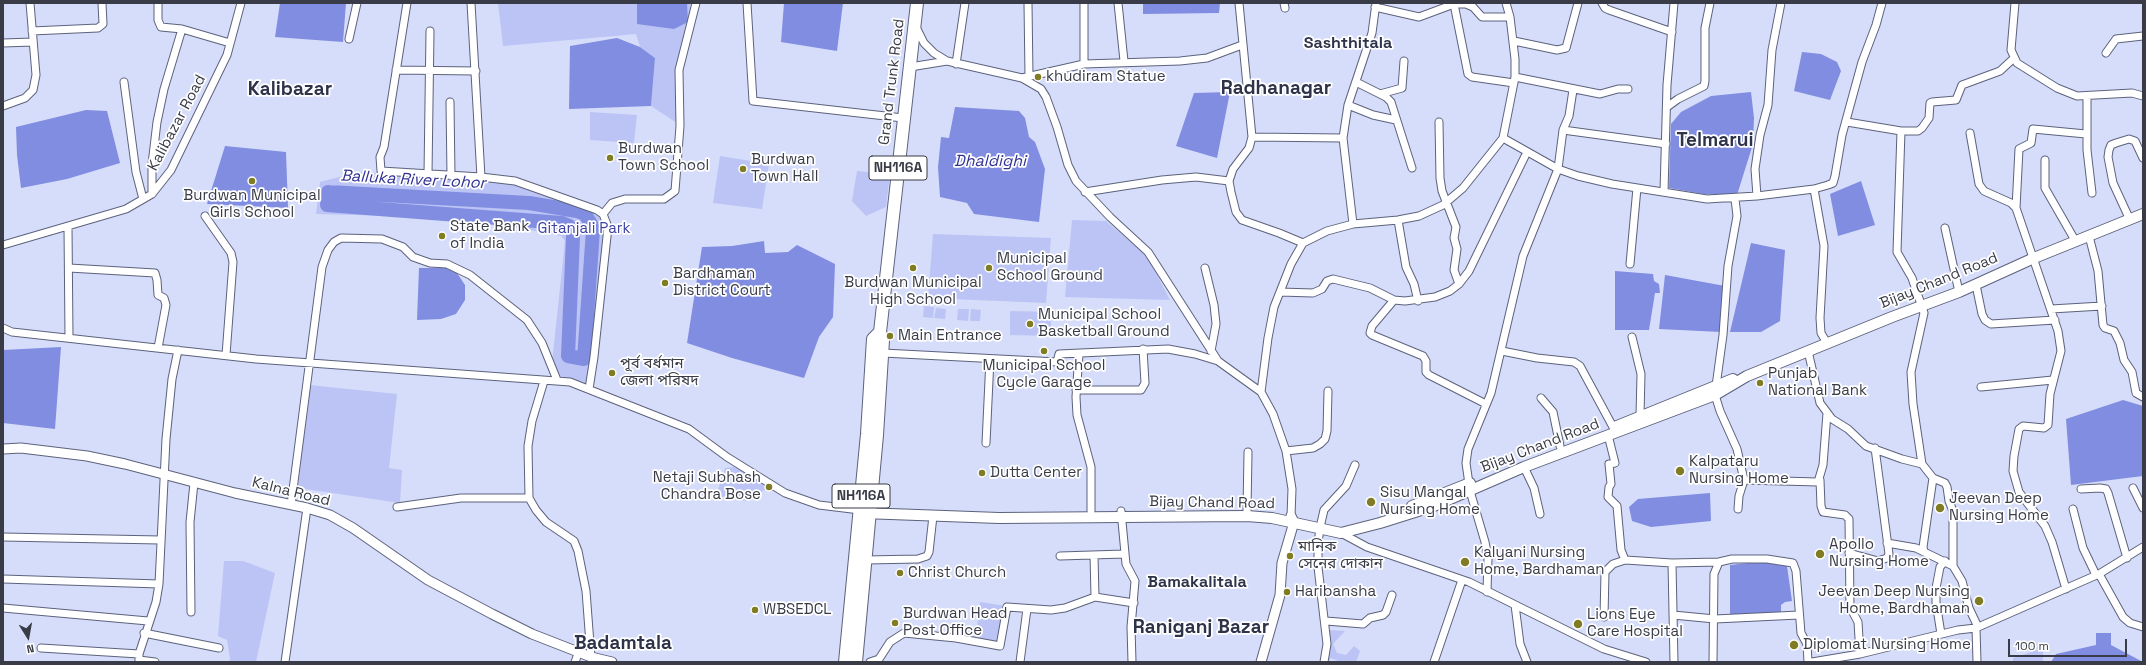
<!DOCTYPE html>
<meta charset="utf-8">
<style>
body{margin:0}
#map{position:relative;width:2146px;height:665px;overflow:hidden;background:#d6ddfa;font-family:"Space Grotesk",sans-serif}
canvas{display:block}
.frame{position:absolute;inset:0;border:4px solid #393b47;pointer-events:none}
.north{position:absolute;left:8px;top:617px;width:40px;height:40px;-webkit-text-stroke:3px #fff;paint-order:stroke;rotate:169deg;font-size:11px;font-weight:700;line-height:16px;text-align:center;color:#393b47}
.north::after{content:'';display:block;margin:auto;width:14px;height:18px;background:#393b47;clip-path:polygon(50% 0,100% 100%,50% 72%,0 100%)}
.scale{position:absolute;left:2008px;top:639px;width:119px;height:18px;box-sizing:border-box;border:2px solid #393b47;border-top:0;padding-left:5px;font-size:12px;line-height:14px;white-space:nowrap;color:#393b47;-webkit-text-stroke:3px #fff;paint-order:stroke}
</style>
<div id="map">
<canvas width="2146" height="665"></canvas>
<div class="frame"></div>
<div class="north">N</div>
<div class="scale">100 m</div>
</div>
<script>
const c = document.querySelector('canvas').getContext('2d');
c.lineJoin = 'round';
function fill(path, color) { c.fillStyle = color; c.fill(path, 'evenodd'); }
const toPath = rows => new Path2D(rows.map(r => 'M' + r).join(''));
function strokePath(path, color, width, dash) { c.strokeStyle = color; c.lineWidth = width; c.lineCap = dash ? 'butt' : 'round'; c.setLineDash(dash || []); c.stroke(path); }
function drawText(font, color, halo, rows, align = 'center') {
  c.font = font + ' "Space Grotesk","Noto Sans Bengali",sans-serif'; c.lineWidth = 3.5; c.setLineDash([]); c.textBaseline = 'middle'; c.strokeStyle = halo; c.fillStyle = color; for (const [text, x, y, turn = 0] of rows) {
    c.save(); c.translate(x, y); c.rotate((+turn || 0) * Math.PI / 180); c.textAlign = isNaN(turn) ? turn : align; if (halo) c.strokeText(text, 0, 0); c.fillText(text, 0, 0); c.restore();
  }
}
fill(toPath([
 [498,3,691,3,678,69,680,125,651,106,655,58,640,47,636,34,503,46],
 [590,112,637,115,634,143,590,140],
 [720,156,769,164,762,209,713,203],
 [857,171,890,174,886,207,866,216,852,201],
 [358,172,515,181,597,210,608,227,589,389,556,382,551,372,565,241,561,236,469,218,316,214,320,182],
 [1072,220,1106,221,1148,257,1170,300,1065,297],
 [933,234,1051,238,1046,303,928,298],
 [924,306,934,307,933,318,923,317],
 [936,308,946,309,945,319,934,318],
 [958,309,969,309,968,321,957,320],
 [971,309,981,310,980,321,970,321],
 [1010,311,1051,312,1051,336,1010,335],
 [309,385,397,394,389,468,402,470,400,503,298,488],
 [734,467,772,485,747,501,716,496,725,468],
 [224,561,243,561,275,573,256,662,229,662,230,659,227,640,218,636],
 [980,602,1006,606,998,642,973,637,977,627],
 [1329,630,1345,631,1333,644,1337,653,1346,655,1354,646,1360,651,1356,662,1340,662,1331,658,1328,662,1325,662],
 [2043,648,2043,662,2013,662,2013,658]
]), '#bbc4f4');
fill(toPath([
 [280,3,346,3,343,42,275,37],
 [637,3,687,3,688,22,674,29,637,24],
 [784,3,843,3,837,51,781,42],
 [1143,3,1220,3,1219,13,1143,14],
 [617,38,640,47,655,58,651,106,569,109,570,46],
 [1802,52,1821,54,1837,62,1841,71,1830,100,1794,91],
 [1230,92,1217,158,1176,146,1194,93],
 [1751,92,1754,118,1753,144,1737,195,1703,194,1669,188,1671,124,1681,112,1711,96],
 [955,107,1019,111,1025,118,1029,137,1035,142,1045,169,1039,222,974,214,967,203,940,197,938,167,941,137,949,138],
 [86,110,107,111,120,163,67,179,21,188,17,155,16,127],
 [225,146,286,152,288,208,207,204],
 [1861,181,1875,225,1838,236,1830,194],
 [764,241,765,253,788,252,797,245,835,264,833,317,819,337,804,378,732,358,687,343,702,247,732,246],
 [1751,243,1785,250,1780,321,1761,332,1730,332],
 [419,268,447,268,457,273,465,285,465,300,456,314,441,319,417,320],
 [1615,271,1653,274,1654,281,1659,284,1660,293,1655,293,1649,330,1615,330],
 [1665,275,1725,286,1721,332,1659,329],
 [61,347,55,429,3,423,3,350],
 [2123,400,2143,406,2143,476,2071,485,2066,419],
 [1710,493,1711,521,1651,527,1632,521,1629,507,1638,499],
 [1748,560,1778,562,1779,565,1787,566,1792,601,1785,602,1781,605,1781,613,1730,615,1730,565,1748,563],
 [2096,633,2111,633,2111,645,2143,662,2051,662,2056,654,2096,645]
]), '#808de1');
strokePath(toPath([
 [328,192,529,203,577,211,585,214,591,224,593,230,584,359,568,356,573,237,573,231,569,226,562,223,327,205,328,192]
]), '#808de1', 14);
const minor = toPath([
 [158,3,158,20,161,27,182,29,230,43],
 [407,3,384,147,380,157,381,171,481,177],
 [471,3,481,177,515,181,597,210,603,214,608,227,594,357,589,389],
 [747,3,753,101,903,118],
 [1028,3,1029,77],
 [1118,3,1124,61],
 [1239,3,1252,137,1249,148,1233,169,1229,181,1231,192,1236,212,1242,220,1279,233,1303,243],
 [1284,3,1285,8],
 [1602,3,1605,8,1609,10,1672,32],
 [2015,3,2011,50,2017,63,2057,88,2077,96,2132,93,2143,96],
 [1454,4,1468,74,1472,77,1514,83],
 [1375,7,1419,17,1454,4,1466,4,1473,7,1482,17,1510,17],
 [916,27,924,43,934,53,947,61],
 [32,31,98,28,103,24,102,3],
 [349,39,357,3],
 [1514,41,1557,50,1566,48,1578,3],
 [3,43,33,42],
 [2106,53,2116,39,2143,36],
 [956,64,965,3],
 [1084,64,1084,3],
 [910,67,947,61,1022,78,1041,89,1046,97,1057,127,1068,165,1076,181,1110,217,1148,252,1218,361,1261,392,1273,414,1286,451,1292,489,1291,516],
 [396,70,476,71],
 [1515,77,1600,94,1618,89,1628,89],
 [1022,78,1084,64,1180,61,1207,58,1242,45],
 [124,82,136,172,143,199],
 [1356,82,1386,97,1391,102,1412,168],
 [1380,94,1402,88,1404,61],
 [2087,97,2087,150,2092,193],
 [450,102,451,176],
 [1348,105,1373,115,1396,120],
 [3,106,25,98,33,90,36,75,30,3],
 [1667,107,1678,99,1704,86,1705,81,1705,28,1710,3],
 [1439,122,1440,178,1442,191,1456,227,1454,238,1457,249,1454,270,1459,284],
 [1847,122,1901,131,1897,252,1912,278,1924,313,1911,372,1913,404,1922,464,1933,478,1945,483,1947,487,1949,501,1953,511,1953,566],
 [1563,130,1666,144],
 [1901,131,1918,131,1922,128,1929,118,1930,103,1932,102,1956,100,1962,85,2000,71,2014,58],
 [1970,133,1979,184,1984,191,2011,203,2016,208,2058,331,2061,351,2050,394,2048,425,2044,428,2023,426,2019,429,2014,456,2013,471,2019,492,2045,526,2052,542,2066,589],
 [1252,137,1343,138],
 [1503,138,1558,169,1578,176,1612,184,1707,199,1757,196,1814,189,1828,185,1833,183,1835,176,1842,135,1862,62,1876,25,1882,3],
 [2045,160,2045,188,2076,242],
 [428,174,430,31],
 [1814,189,1824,246,1820,318,1821,333,1827,343],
 [1085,192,1162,180,1196,177,1229,181],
 [1664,192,1667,85,1674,3],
 [152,194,152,164,157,122,164,89,182,29],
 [1757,196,1755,169,1760,135,1768,105,1772,50,1781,3],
 [2016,208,2019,149,2031,143,2033,129,2086,134],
 [603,214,612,203,625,199,664,199,675,191,680,126,679,70,696,3],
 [205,216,231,253,233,262,226,355],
 [1398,220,1406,267,1414,284,1418,301],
 [2130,220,2113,183,2108,157,2109,150,2111,145,2116,143,2129,139,2135,141,2143,158],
 [1353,224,1343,138,1348,105,1372,33,1376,3],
 [68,227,69,337],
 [1945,228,1959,292],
 [2089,236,2098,271,2103,325,2105,328,2114,331,2120,343,2124,360,2132,372,2136,393,2143,397],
 [3,245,126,209,152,194,171,170,227,55,241,3],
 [1630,264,1637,188],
 [69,268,155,273,157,280,158,295,164,298,166,305,158,348],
 [1205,268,1214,305,1216,324,1211,351],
 [1976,285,1982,314,1985,320,1991,324,2055,320],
 [1280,292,1313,293,1322,289,1327,281,1333,279,1370,288,1394,300,1405,301,1435,297,1450,291,1459,284,1469,271,1527,152],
 [1394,300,1372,326,1370,333,1372,335,1423,356,1426,361,1426,372,1429,375,1486,404],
 [2051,309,2102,306],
 [3,328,12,332,256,359,570,382,689,429,727,457,785,493,819,505,860,510],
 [1632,337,1641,374,1640,416],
 [1502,351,1537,358,1574,362,1580,366,1613,427],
 [1808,351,1820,403,1832,419,1848,429,1866,446,1902,459,1922,464],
 [883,353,1057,362,1059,354,1168,349,1195,354,1218,361],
 [1079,354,1076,397,1077,415,1091,467,1091,511],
 [544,381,532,421,528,446,529,498,536,510,546,522,574,541,578,551,586,591,591,657],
 [1716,386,1723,335,1728,266,1737,216,1735,199],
 [1981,387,2053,380],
 [1076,390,1141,390,1145,383,1143,349],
 [1261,392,1268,338,1274,307,1291,264,1303,243,1327,231,1353,224,1398,220,1419,216,1443,205,1463,188,1503,138,1515,77,1515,59,1510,17,1506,3],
 [1715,395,1720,411,1737,449,1744,480,1739,496,1738,509],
 [1541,398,1553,412,1560,446],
 [1608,435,1615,463,1609,464,1611,484,1609,487,1608,497,1617,506,1621,550,1625,560,1672,563,1719,562],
 [986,443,990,359],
 [1286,451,1313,448,1320,444,1325,439,1327,431,1328,391],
 [1524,467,1534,488,1540,514],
 [1744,480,1818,482,1823,465,1827,413],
 [1820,480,1821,506,1823,512,1845,515,1849,519,1850,607,1858,622,1860,654],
 [2133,488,2143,508],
 [2081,489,2100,488,2106,489,2108,493,2127,558],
 [291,505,322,267,328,250,334,242,341,238,382,239,403,247,413,257,430,263,447,264,470,275,527,320,542,343,557,380],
 [397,507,461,498,529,498],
 [2073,509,2083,548,2096,575],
 [1121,511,1126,564,1135,581,1131,627,1132,662],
 [1247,511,1248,452],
 [1321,523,1324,510,1346,486,1355,465],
 [1320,529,1318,542,1318,567,1327,644,1324,662],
 [1341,533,1367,547,1469,582,1604,649,1646,662],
 [3,537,160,540],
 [1887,543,1916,548,1953,566,1962,581,1969,608,1978,627],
 [1924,552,1923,547,1933,478],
 [1849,553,1878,561,1887,558,1889,554,1875,448],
 [1094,555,1095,597],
 [1060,556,1124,554],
 [866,560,918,559,927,556,929,552,933,516],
 [1672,563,1674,662],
 [2099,574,2123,617,2130,623,2143,627],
 [3,579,159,584],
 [1487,592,1488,558,1485,542,1470,491,1466,463,1468,449,1491,393,1523,256,1558,169,1563,130,1569,116,1573,90],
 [1515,605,1520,644,1527,662],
 [3,608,148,621],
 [191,612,190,522,194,483],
 [1673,615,1715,619,1799,615],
 [1604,617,1605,572,1613,564,1625,560],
 [1326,621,1363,624,1370,618,1383,615,1386,612,1392,595],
 [1976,628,1977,662],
 [144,633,219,648],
 [1941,634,1936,602,1936,588,1940,567,1945,561],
 [41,648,139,654],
 [139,660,155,662],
 [139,662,139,654,156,602,159,584,166,439,172,379,178,350],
 [285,662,307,508],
 [575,662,579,651],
 [870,662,879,659,890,642,904,633,956,638,1000,646,1007,607,1051,610,1065,608,1095,597,1134,603],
 [1020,662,1027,609],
 [1434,662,1462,580],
 [1713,662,1714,574,1719,562,1732,559,1767,559,1793,563,1796,571,1801,633,1807,644,1808,662],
 [1812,662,1860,654,1958,630,1976,628,2099,574,2143,547]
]);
const tertiary = toPath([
 [3,449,21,448,87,456,125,464,235,493,307,508,330,515,353,528,428,580,492,614,532,634,591,657,612,662],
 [1261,662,1280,595,1282,563,1294,522,1291,516]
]);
const secondary = toPath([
 [1617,426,1733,379],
 [1412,506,1470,483],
 [863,513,999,518,1247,516,1272,518,1341,533,1380,523,1434,506,1524,467,1715,395,1747,376,1892,317,1959,292,2034,258,2143,214]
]);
const trunk = toPath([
 [845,662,867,434,873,339,880,332],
 [856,662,877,435,883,340,880,332,917,3]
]);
strokePath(minor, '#5d627c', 9);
strokePath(tertiary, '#5d627c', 11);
strokePath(secondary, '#5d627c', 12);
strokePath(trunk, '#5d627c', 14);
strokePath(minor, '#fff', 7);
strokePath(tertiary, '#fff', 9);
strokePath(secondary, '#fff', 10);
strokePath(trunk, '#fff', 12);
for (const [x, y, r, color] of [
 [1038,77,4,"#7f7c23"],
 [610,158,4,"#7f7c23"],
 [743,169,4,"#7f7c23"],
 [252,181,4,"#7f7c23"],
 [442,236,4,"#7f7c23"],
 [913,268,4,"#7f7c23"],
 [989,268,4,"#7f7c23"],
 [665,283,4,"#7f7c23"],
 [1030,324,4,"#7f7c23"],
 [890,336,4,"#7f7c23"],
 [1044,351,4,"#7f7c23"],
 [612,373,4,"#7f7c23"],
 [1760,383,4,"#7f7c23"],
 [1680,471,5,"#7f7c23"],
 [982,473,4,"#7f7c23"],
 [769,487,4,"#7f7c23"],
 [1371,502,5,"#7f7c23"],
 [1940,508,5,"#7f7c23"],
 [1820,554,5,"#7f7c23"],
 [1290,556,4,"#7f7c23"],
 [1465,562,5,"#7f7c23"],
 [900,573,4,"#7f7c23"],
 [1287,592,4,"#7f7c23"],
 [1979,601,5,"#7f7c23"],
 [755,610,4,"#7f7c23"],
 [895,623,4,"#7f7c23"],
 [1578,624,5,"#7f7c23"],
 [1794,645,5,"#7f7c23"]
]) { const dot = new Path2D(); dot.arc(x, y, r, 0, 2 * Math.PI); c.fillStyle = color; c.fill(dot); strokePath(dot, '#fff', 1.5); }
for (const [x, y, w] of [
 [898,168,58],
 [861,496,58]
]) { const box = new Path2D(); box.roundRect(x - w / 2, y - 12, w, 24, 3); c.fillStyle = '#fff'; c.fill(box); strokePath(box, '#393b47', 1); }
drawText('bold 14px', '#393b47', null, [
 ["NH116A",898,168],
 ["NH116A",861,496]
]);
drawText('15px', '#393b47', '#fff', [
 ["khudiram Statue",1046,77],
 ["Burdwan",618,149],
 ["Town School",618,166],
 ["Burdwan",751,160],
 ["Town Hall",751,177],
 ["Burdwan Municipal",252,196,"center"],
 ["Girls School",252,213,"center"],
 ["State Bank",450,227],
 ["of India",450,244],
 ["Municipal",997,259],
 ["School Ground",997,276],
 ["Bardhaman",673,274],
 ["District Court",673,291],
 ["Burdwan Municipal",913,283,"center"],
 ["High School",913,300,"center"],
 ["Municipal School",1038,315],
 ["Basketball Ground",1038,332],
 ["Main Entrance",898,336],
 ["পূর্ব বর্ধমান",620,364],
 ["জেলা পরিষদ",620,381],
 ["Municipal School",1044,366,"center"],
 ["Cycle Garage",1044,383,"center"],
 ["Punjab",1768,374],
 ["National Bank",1768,391],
 ["Kalpataru",1689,462],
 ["Nursing Home",1689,479],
 ["Dutta Center",990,473],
 ["Netaji Subhash",761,478,"right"],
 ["Chandra Bose",761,495,"right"],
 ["Sisu Mangal",1380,493],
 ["Nursing Home",1380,510],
 ["Jeevan Deep",1949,499],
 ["Nursing Home",1949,516],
 ["Apollo",1829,545],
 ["Nursing Home",1829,562],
 ["মানিক",1298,547],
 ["সেনের দোকান",1298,564],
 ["Kalyani Nursing",1474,553],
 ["Home, Bardhaman",1474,570],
 ["Christ Church",908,573],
 ["Haribansha",1295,592],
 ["Jeevan Deep Nursing",1970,592,"right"],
 ["Home, Bardhaman",1970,609,"right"],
 ["WBSEDCL",763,610],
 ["Burdwan Head",903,614],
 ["Post Office",903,631],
 ["Lions Eye",1587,615],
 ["Care Hospital",1587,632],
 ["Diplomat Nursing Home",1803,645]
], 'left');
drawText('15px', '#393b47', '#fff', [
 ["Grand Trunk Road",892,82,-83],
 ["Kalibazar Road",177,123,-62],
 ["Bijay Chand Road",1939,281,-22],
 ["Bijay Chand Road",1540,446,-21],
 ["Kalna Road",291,492,14],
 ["Bijay Chand Road",1212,503,1]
]);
drawText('15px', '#3d42a4', '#fff', [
 ["Gitanjali Park",584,229]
]);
drawText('bold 16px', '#2f334a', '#fff', [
 ["Sashthitala",1348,44],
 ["Bamakalitala",1197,583]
]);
drawText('italic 16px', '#313192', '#fff', [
 ["Dhaldighi",990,162],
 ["Balluka River Lohor",413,180,3]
]);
drawText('bold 19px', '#2f334a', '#fff', [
 ["Radhanagar",1276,89],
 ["Kalibazar",290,90],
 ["Telmarui",1715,141],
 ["Raniganj Bazar",1201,628],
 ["Badamtala",623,644]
]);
</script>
